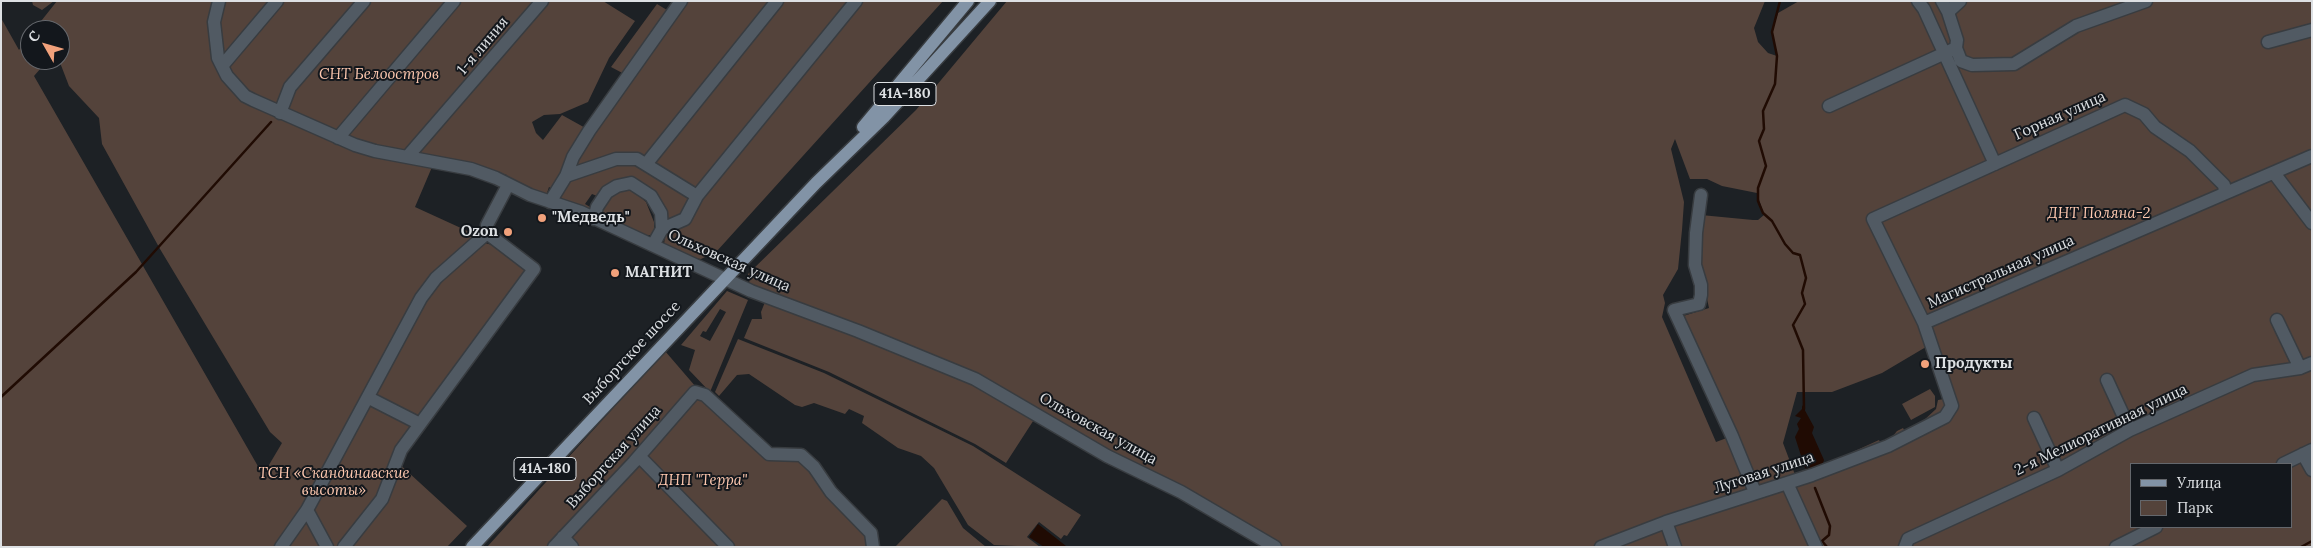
<!DOCTYPE html>
<meta charset="utf-8">
<style>
body{margin:0}
#map{position:relative;width:2313px;height:548px;overflow:hidden;background:#1d2125;font-family:Lora,serif}
canvas{display:block}
.frame{position:absolute;inset:0;border:2px solid #dde0e3;pointer-events:none}
.legend{position:absolute;left:2130px;top:463px;width:162px;height:65px;box-sizing:border-box;background:#13171c;border:1px solid #64676c;margin:0;padding:6px 9px;list-style:none;font-size:15px;color:#dde0e3}
.legend li{display:flex;align-items:center;gap:10px;height:25px}
.legend b{width:25px;border:1px solid #64676c}
.north{position:absolute;left:20px;top:20px;width:50px;height:50px;box-sizing:border-box;background:#13171c;border:1px solid #64676c;border-radius:50%;rotate:308deg;font-size:14px;font-weight:700;line-height:20px;text-align:center;color:#dde0e3}
.north::after{content:'';display:block;margin:auto;width:18px;height:22px;background:#f1a17b;clip-path:polygon(50% 0,100% 100%,50% 72%,0 100%)}
</style>
<div id="map">
<canvas width="2313" height="548"></canvas>
<div class="frame"></div>
<ul class="legend">
<li><b style="height:6px;background:#8293a6"></b>Улица</li>
<li><b style="height:14px;background:#54433b"></b>Парк</li>
</ul>
<div class="north">С</div>
</div>
<script>
const c = document.querySelector('canvas').getContext('2d');
c.lineJoin = 'round';
function fill(path, color) { c.fillStyle = color; c.fill(path, 'evenodd'); }
const toPath = rows => new Path2D(rows.map(r => 'M' + r).join(''));
function strokePath(path, color, width, dash) { c.strokeStyle = color; c.lineWidth = width; c.lineCap = dash ? 'butt' : 'round'; c.setLineDash(dash || []); c.stroke(path); }
function drawText(font, color, halo, rows, align = 'center') {
  c.font = font + ' Lora,serif'; c.lineWidth = 4; c.setLineDash([]); c.textBaseline = 'middle'; c.strokeStyle = halo; c.fillStyle = color; for (const [text, x, y, turn = 0] of rows) {
    c.save(); c.translate(x, y); c.rotate((+turn || 0) * Math.PI / 180); c.textAlign = isNaN(turn) ? turn : align; if (halo) c.strokeText(text, 0, 0); c.fillText(text, 0, 0); c.restore();
  }
}
fill(toPath([
 [32,1,54,1,42,10,33,5],
 [57,1,603,1,635,21,609,58,588,102,560,114,544,115,532,122,536,133,543,140,562,115,589,130,628,76,611,67,657,4,672,13,680,1,943,1,717,251,701,259,685,257,664,245,666,224,632,181,602,198,592,194,585,204,595,210,592,213,559,201,562,196,549,187,546,196,506,178,507,175,435,160,415,207,474,234,485,243,510,250,534,269,396,461,467,526,447,547,1,547,1,18,19,50,30,35,30,60,48,60,34,76,263,475,282,443,270,432,160,249,102,144,99,118,69,86,59,60,60,30,34,30],
 [1007,1,1765,1,1754,28,1758,42,1768,53,1777,56,1772,32,1778,13,1799,1,2312,1,2312,547,1275,547,1037,415,1006,463,975,444,829,372,744,338,752,319,762,319,761,312,767,297,751,291,748,274,916,110],
 [1675,139,1690,179,1707,179,1722,186,1757,193,1764,215,1758,220,1753,220,1701,215,1699,262,1709,308,1680,317,1732,436,1716,442,1662,317,1665,303,1663,295,1678,269,1682,230,1684,202,1671,149],
 [1931,344,1945,383,1939,387,1944,399,1938,400,1936,409,1923,421,1912,426,1916,433,1908,437,1903,428,1897,431,1883,448,1879,440,1846,455,1849,461,1797,480,1783,443,1797,392,1832,392,1882,373],
 [2132,464,2292,464,2292,527,2132,527],
 [627,189,637,194,646,202,654,222,654,235,645,235,599,216,608,194],
 [727,291,748,300,710,392,689,370,695,350,681,345],
 [720,309,726,312,710,341,700,336,703,331,706,332],
 [738,339,824,373,973,446,1081,515,1067,536,1064,535,1061,539,1039,522,1027,537,1040,547,994,545,968,525,934,468,921,456,898,448,862,423,864,416,849,409,845,414,814,403,802,407,795,405,749,374,737,375,719,396,715,392],
 [665,351,702,394,769,454,801,455,871,533,873,547,487,547],
 [1930,389,1935,396,1935,407,1911,420,1902,404],
 [942,499,947,501,963,528,986,547,895,547]
]), '#54433b');
fill(toPath([
 [1802,405,1814,427,1812,433,1824,460,1822,466,1811,470,1805,468,1795,437,1799,429,1797,424,1801,418,1795,416,1802,409],
 [1038,524,1066,546,1076,547,1044,547,1029,537]
]), '#200b03');
strokePath(toPath([
 [1780,1,1772,32,1777,56,1775,84,1763,111,1764,129,1759,141,1766,166,1758,188,1758,201,1763,213,1772,221,1785,244,1793,253,1800,255,1806,278,1802,293,1805,304,1793,325,1803,350,1804,409],
 [1,397,136,272,271,122],
 [1815,488,1830,526,1829,535,1822,541,1827,547],
 [2301,547,2312,541]
]), '#200b03', 2.5);
const minor = toPath([
 [219,1,214,22,218,58,227,76,245,96,253,100,355,145,375,151,471,169,496,178,530,195,581,212,751,291,858,331,975,379,1107,456,1181,492,1275,547],
 [1918,1,1924,9,1995,164],
 [1948,12,1960,1],
 [2268,42,2312,30],
 [1956,48,1961,61,1972,65,2014,64,2076,26,2146,1],
 [222,66,277,1],
 [1829,106,1956,48,1957,40,1948,12,1942,1],
 [280,113,290,87,364,1],
 [338,138,454,1],
 [408,156,542,1],
 [647,163,777,1],
 [2274,173,2312,223],
 [566,176,616,159,637,159,697,196],
 [1701,195,1696,233,1695,265,1701,285,1701,295,1699,304,1674,310,1732,436,1755,492],
 [550,202,566,176,573,157,589,131,681,1],
 [594,219,597,207,607,192,617,186,631,183,651,196,661,213,662,229,653,245],
 [662,229,685,219,697,196,856,1],
 [2277,320,2300,368],
 [1924,323,2312,156],
 [2107,380,2130,430],
 [369,398,420,424],
 [2034,418,2058,470],
 [2303,454,2312,470],
 [639,456,728,547],
 [2283,464,2312,450],
 [1787,483,1816,547],
 [307,510,327,547],
 [1666,522,1675,547],
 [563,537,572,547],
 [281,547,307,510,421,298,436,278,487,233],
 [344,547,382,499,401,450,534,269,487,233,487,225,508,185],
 [554,547,634,462,695,392,705,395,769,454,801,455,814,467,831,492,871,533,873,547],
 [1601,547,1666,522,1812,475,1888,446,1945,417,1952,406,1924,323,1873,219,2125,105,2144,114,2155,127,2190,151,2224,185,2225,192],
 [1905,547,1908,539,2058,470,2130,430,2253,375,2300,368,2312,363],
 [2116,547,2156,527]
]);
const major = toPath([
 [863,127,968,1],
 [472,547,816,183,884,117,990,1]
]);
strokePath(minor, '#383c40', 15);
strokePath(major, '#383c40', 15);
strokePath(minor, '#515a63', 12);
strokePath(major, '#8293a6', 12);
for (const [x, y, r, color] of [
 [542,218,5,"#f1a17b"],
 [508,232,5,"#f1a17b"],
 [615,273,5,"#f1a17b"],
 [1925,364,5,"#f1a17b"]
]) { const dot = new Path2D(); dot.arc(x, y, r, 0, 2 * Math.PI); c.fillStyle = color; c.fill(dot); strokePath(dot, '#13171c', 2); }
for (const [x, y, w] of [
 [905,94,62],
 [545,469,62]
]) { const box = new Path2D(); box.roundRect(x - w / 2, y - 11.5, w, 23, 4); c.fillStyle = '#13171c'; c.fill(box); strokePath(box, '#dde0e3', 1); }
drawText('bold 14px', '#dde0e3', null, [
 ["41А-180",905,94],
 ["41А-180",545,469]
]);
drawText('15px', '#dde0e3', '#13171c', [
 ["1-я линия",483,46,-50],
 ["Горная улица",2060,116,-24],
 ["Ольховская улица",729,261,24],
 ["Магистральная улица",2001,272,-24],
 ["Выборгское шоссе",632,353,-47],
 ["Ольховская улица",1098,429,29],
 ["2-я Мелиоративная улица",2101,430,-26],
 ["Выборгская улица",614,457,-48],
 ["Луговая улица",1764,473,-18]
]);
drawText('italic 15px', '#ffc9b0', '#13171c', [
 ["СНТ Белоостров",379,75],
 ["ДНТ Поляна-2",2099,214],
 ["ТСН «Скандинавские",334,474],
 ["высоты»",334,491],
 ["ДНП \"Терра\"",703,481]
]);
drawText('bold 15px', '#dde0e3', '#13171c', [
 ["\"Медведь\"",552,218],
 ["Ozon",498,232,"right"],
 ["МАГНИТ",625,273],
 ["Продукты",1935,364]
], 'left');
</script>
